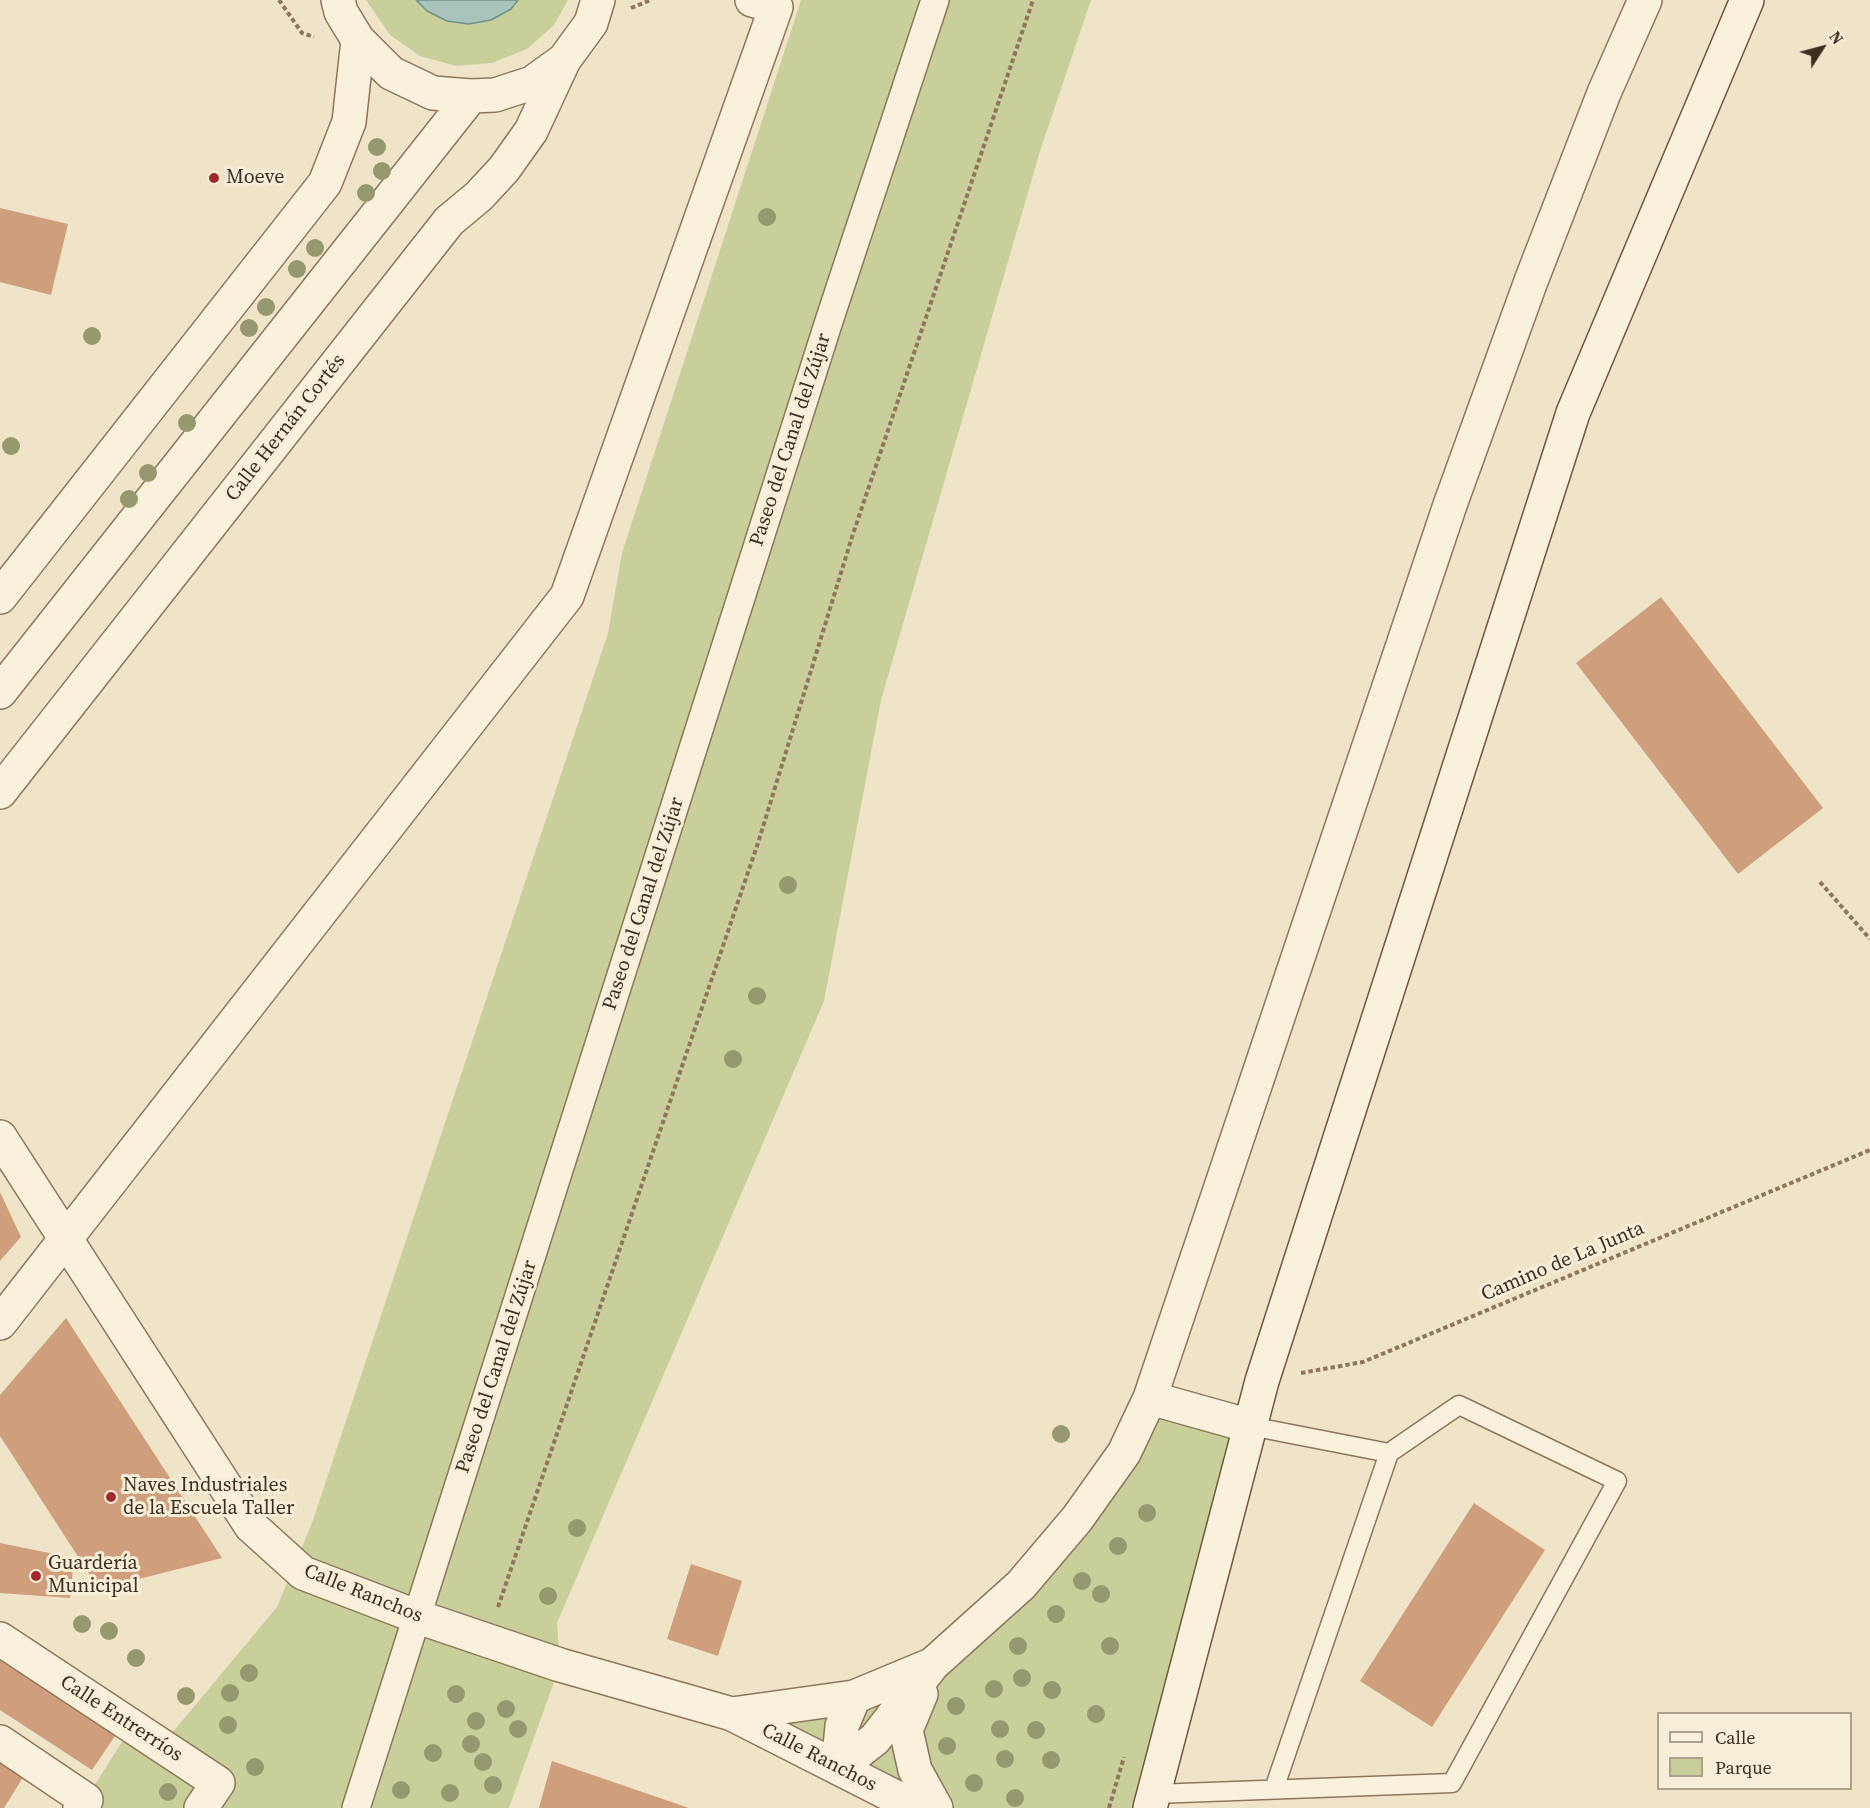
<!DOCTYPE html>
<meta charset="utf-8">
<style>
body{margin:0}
#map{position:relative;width:1870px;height:1808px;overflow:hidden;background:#f0e4c8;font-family:"Source Serif 4",serif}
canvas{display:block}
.legend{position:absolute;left:1657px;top:1712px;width:195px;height:78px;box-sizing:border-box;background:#f7eed8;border:2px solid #ada18e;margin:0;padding:8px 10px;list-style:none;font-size:18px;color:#3d2e20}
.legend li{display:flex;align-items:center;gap:12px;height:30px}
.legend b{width:30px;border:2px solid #ada18e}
.north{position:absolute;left:1792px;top:18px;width:60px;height:60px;-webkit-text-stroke:4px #f7eed8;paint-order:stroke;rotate:54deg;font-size:16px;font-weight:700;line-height:24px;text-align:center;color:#3d2e20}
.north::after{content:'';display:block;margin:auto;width:21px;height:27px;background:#3d2e20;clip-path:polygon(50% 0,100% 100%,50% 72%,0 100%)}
</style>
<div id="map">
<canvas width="1870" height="1808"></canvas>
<ul class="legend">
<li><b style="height:8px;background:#faf1dc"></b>Calle</li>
<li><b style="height:16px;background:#c9cf9b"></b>Parque</li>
</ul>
<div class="north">N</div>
</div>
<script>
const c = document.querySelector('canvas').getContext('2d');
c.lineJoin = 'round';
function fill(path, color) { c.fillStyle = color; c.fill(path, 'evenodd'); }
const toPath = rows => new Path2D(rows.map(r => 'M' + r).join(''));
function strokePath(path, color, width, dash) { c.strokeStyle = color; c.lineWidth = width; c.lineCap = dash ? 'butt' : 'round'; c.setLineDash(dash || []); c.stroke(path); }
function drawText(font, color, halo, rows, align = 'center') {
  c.font = font + ' "Source Serif 4",serif'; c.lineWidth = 6; c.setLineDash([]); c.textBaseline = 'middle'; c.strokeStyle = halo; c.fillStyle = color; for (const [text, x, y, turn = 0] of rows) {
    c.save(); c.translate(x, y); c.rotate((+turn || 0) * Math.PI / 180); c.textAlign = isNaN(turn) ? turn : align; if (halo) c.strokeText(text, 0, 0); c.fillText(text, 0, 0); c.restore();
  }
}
fill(toPath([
 [366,0,568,0,554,25,527,49,492,63,456,66,420,56,390,35],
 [801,0,1091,0,1040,151,881,700,824,1001,557,1623,560,1665,509,1808,80,1808,132,1726,162,1745,277,1607,312,1523,608,633,622,553],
 [1150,1398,1250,1426,1150,1808,917,1808,732,1714,933,1664,1021,1585]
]), '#c9cf9b');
const water = toPath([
 [416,0,518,0,511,9,491,20,469,24,447,21,427,11,416,0]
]);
fill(water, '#a9c4bc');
strokePath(water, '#6f938a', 1.5);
fill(toPath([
 [0,208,68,224,51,295,0,282],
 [1661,597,1823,808,1738,874,1576,663],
 [0,1192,21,1237,0,1261],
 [66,1318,222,1558,99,1589,0,1436,0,1395],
 [1474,1503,1545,1550,1432,1727,1360,1681],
 [0,1543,74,1558,70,1598,0,1593],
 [691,1564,742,1581,718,1656,667,1639],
 [0,1652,119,1730,92,1770,0,1710],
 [0,1753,27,1771,4,1808,0,1808],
 [552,1761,689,1808,539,1808]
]), '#cf9f7d');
const service = toPath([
 [1274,1789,1389,1453],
 [1154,1794,1452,1783,1617,1481,1459,1405,1389,1453,1250,1426]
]);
const pedestrian = toPath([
 [356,1808,829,321,935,0]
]);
const minor = toPath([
 [0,792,449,221,479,196,504,169,531,131,564,60],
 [0,1137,251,1526,303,1573,418,1617,560,1665,732,1714,917,1808],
 [0,1323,567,596,776,7,752,0],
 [1150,1398,1250,1426],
 [0,1639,218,1783,201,1808],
 [921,1694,906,1730,915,1770,936,1808],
 [854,1697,842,1726,838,1768,875,1739,933,1664,1021,1585,1077,1519,1124,1453,1150,1398,1450,505,1531,281,1604,93,1645,0],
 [732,1714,854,1697,931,1665],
 [0,1742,86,1800,80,1808]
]);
const tertiary = toPath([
 [338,0,341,12,358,40,391,73,433,93,471,96,495,95,532,83,564,60,591,23,598,0],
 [0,597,325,183,349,122,358,40],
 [0,692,471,96]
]);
const secondary = toPath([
 [1150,1808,1262,1381,1573,413,1747,0]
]);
strokePath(service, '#8d765c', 21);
strokePath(pedestrian, '#8d765c', 30);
strokePath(minor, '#8d765c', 36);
strokePath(tertiary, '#8d765c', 36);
strokePath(secondary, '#6f573f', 36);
strokePath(toPath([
 [279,0,302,33,314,37],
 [631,8,651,0],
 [1820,882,1870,939],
 [1301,1373,1363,1362,1870,1150],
 [498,1607,758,843,852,537,1033,0],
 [1109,1808,1124,1757]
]), '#8d765c', 4, [4.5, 3]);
strokePath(service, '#faf1dc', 18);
strokePath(pedestrian, '#faf1dc', 27);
strokePath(minor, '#faf1dc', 33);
strokePath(tertiary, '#faf1dc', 33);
strokePath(secondary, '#faf1dc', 33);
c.fillStyle = '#96986f';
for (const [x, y] of [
 [377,147],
 [382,171],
 [366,193],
 [767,217],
 [315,248],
 [297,269],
 [266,307],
 [249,328],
 [92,336],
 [187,423],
 [11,446],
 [148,473],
 [129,499],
 [788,885],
 [757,996],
 [733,1059],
 [1061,1434],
 [1147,1513],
 [577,1528],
 [1118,1546],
 [1082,1581],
 [1101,1594],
 [548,1596],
 [1056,1614],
 [82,1624],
 [109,1631],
 [1018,1646],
 [1110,1646],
 [136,1658],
 [249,1673],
 [1022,1678],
 [994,1689],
 [1052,1690],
 [230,1693],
 [456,1694],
 [186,1696],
 [956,1706],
 [506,1709],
 [1096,1714],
 [476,1721],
 [228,1725],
 [518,1729],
 [1000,1729],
 [1036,1730],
 [471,1744],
 [947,1746],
 [433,1753],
 [1005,1759],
 [1051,1760],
 [483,1762],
 [255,1767],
 [974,1783],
 [493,1785],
 [401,1790],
 [168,1792],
 [450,1793],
 [1015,1798]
]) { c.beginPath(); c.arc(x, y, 9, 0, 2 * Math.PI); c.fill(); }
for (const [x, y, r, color] of [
 [214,178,6,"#9e2a2b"],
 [111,1497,6,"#9e2a2b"],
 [36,1576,6,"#9e2a2b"]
]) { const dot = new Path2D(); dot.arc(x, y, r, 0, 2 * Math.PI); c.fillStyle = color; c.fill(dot); strokePath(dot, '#f7eed8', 2); }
drawText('20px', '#3d2e20', '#f7eed8', [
 ["Moeve",226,178],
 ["Naves Industriales",123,1486],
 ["de la Escuela Taller",123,1509],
 ["Guardería",48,1564],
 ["Municipal",48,1587]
], 'left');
drawText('20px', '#3d2e20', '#f7eed8', [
 ["Calle Hernán Cortés",286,428,-52],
 ["Paseo del Canal del Zújar",791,440,-72],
 ["Paseo del Canal del Zújar",644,904,-72],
 ["Camino de La Junta",1563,1262,-23],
 ["Paseo del Canal del Zújar",497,1367,-72],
 ["Calle Ranchos",363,1594,22],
 ["Calle Entrerríos",121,1719,33],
 ["Calle Ranchos",819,1758,27]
]);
</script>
